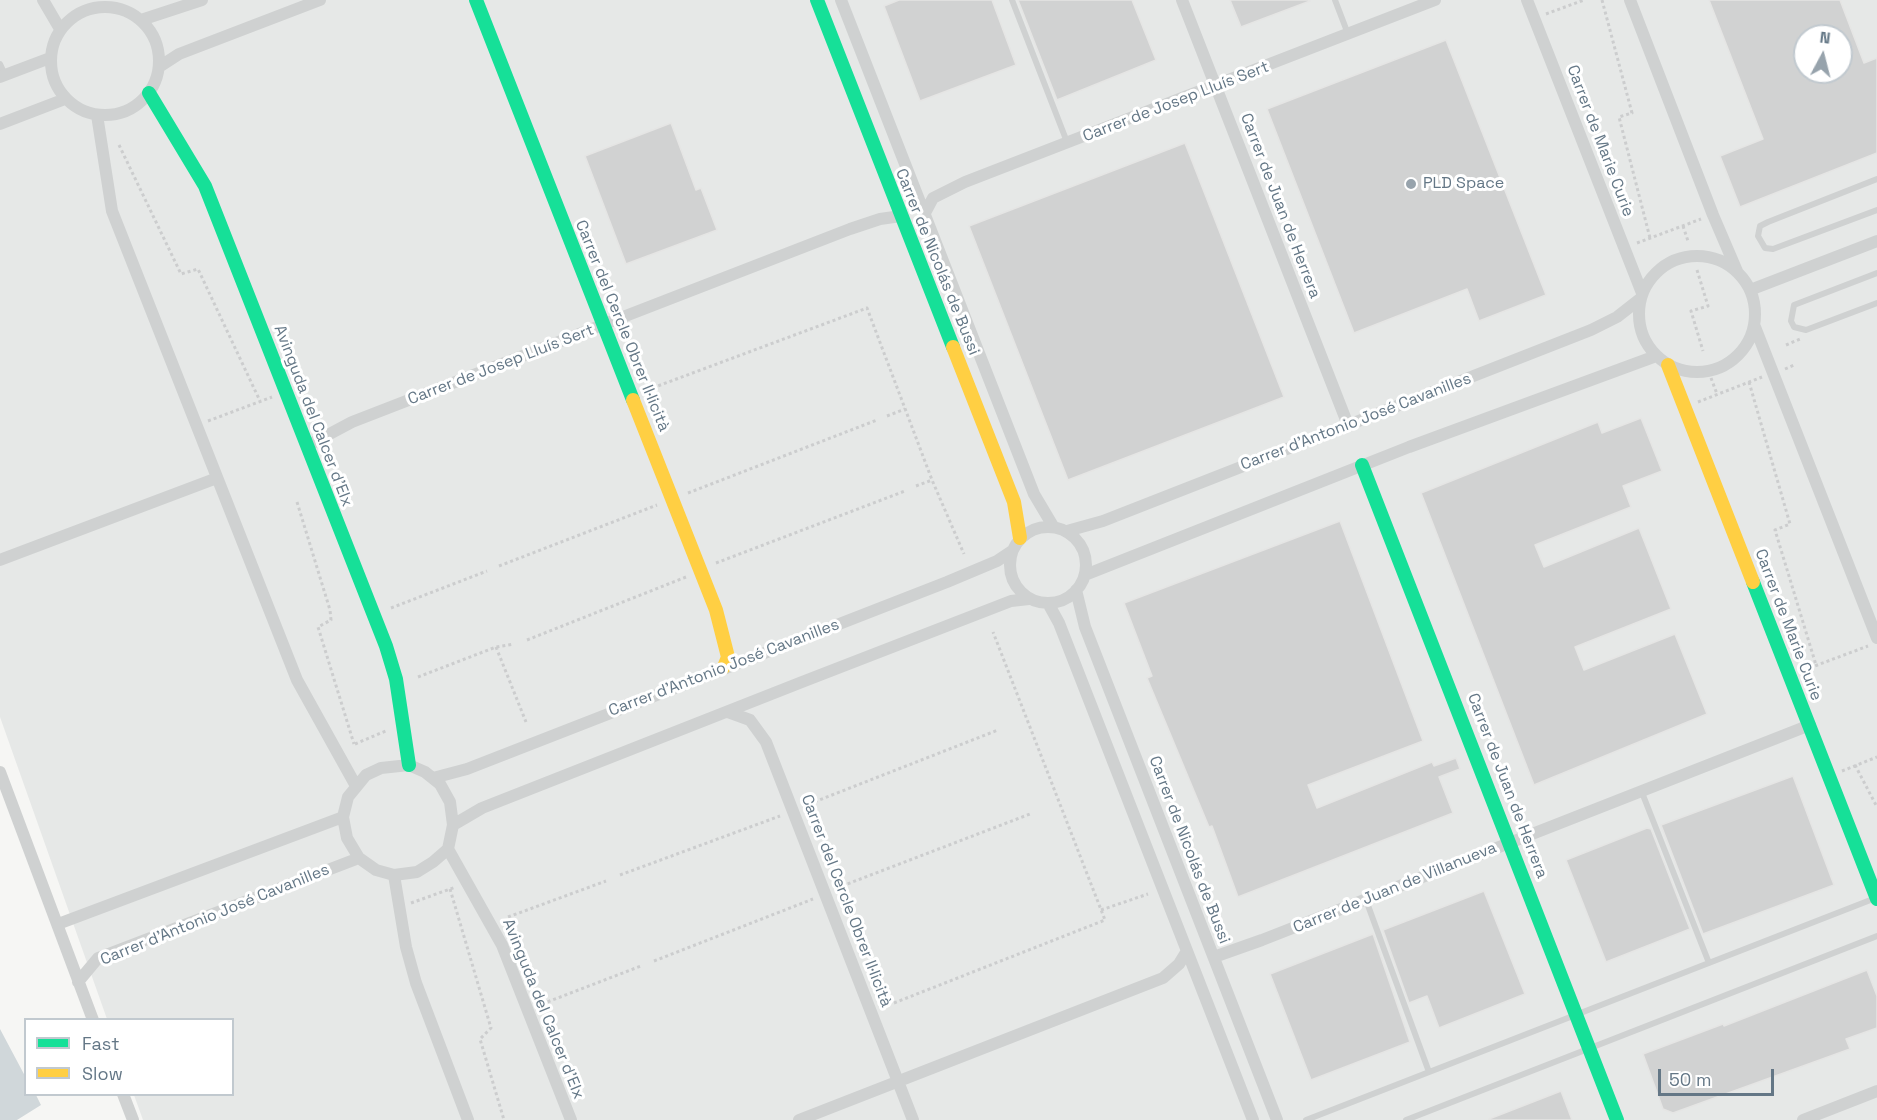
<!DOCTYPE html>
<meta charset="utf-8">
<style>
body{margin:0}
#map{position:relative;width:1877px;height:1120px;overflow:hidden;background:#f6f6f4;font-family:"Space Grotesk",sans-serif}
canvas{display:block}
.legend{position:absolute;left:24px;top:1018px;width:210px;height:78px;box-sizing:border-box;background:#fff;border:2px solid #c1c9cf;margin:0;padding:8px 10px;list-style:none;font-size:18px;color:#647786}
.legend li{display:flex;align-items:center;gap:12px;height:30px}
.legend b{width:30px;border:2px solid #c1c9cf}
.north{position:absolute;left:1793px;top:24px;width:60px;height:60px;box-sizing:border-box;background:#fff;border:2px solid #c1c9cf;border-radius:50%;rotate:7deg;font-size:16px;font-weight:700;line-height:24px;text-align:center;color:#647786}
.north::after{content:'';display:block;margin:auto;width:21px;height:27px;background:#97a3ac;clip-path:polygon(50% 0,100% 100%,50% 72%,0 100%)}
.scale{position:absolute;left:1658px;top:1069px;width:116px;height:27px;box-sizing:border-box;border:3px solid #647786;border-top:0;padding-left:8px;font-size:18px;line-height:21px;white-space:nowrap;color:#647786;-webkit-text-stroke:4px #fff;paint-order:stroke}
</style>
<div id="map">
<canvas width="1877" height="1120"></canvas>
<ul class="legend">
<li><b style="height:8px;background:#16e098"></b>Fast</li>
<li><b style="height:8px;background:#ffcf43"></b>Slow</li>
</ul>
<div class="north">N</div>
<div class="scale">50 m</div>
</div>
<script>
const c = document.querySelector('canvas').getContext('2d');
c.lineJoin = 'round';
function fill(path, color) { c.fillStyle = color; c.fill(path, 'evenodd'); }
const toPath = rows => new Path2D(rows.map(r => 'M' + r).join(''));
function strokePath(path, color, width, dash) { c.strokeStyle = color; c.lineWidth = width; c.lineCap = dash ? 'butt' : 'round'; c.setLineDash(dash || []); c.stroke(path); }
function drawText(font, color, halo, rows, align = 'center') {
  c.font = font + ' "Space Grotesk",sans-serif'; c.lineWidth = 6; c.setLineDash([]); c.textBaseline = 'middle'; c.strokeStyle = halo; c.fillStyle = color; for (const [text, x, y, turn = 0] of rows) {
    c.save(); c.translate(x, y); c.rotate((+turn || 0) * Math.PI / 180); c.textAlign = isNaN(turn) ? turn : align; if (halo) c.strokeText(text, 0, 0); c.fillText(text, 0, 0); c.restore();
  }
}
fill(toPath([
 [0,0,1877,0,1877,1120,143,1120,134,1095,232,1094,232,1020,107,1019,0,717],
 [1805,36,1841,36,1841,72,1805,72]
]), '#e6e8e7');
fill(toPath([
 [0,1029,25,1076,26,1094,36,1095,41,1105,17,1120,0,1120]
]), '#d0d7da');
const building = toPath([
 [899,0,992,0,1016,65,920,101,884,6,899,0],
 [1018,0,1132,0,1156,60,1057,100,1018,0],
 [1230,0,1309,0,1310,1,1241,27,1230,0],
 [1709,0,1840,0,1864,63,1877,58,1877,153,1740,207,1720,156,1763,139,1709,0],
 [1805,36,1841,36,1841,72,1805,72,1805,36],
 [1446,40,1546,295,1479,321,1467,289,1354,333,1267,109,1446,40],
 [671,123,696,190,701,188,717,230,626,264,585,156,671,123],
 [1185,143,1284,397,1068,480,969,226,1185,143],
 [1641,418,1662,471,1623,486,1631,507,1535,545,1544,567,1639,528,1671,609,1575,647,1584,670,1675,634,1707,714,1534,785,1421,493,1598,422,1602,433,1641,418],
 [1340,521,1423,741,1308,785,1317,808,1432,762,1434,766,1456,758,1460,769,1439,777,1453,813,1238,897,1212,826,1209,827,1147,678,1152,676,1124,603,1340,521],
 [1793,776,1834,885,1703,934,1661,825,1793,776],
 [1647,828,1651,829,1690,929,1606,962,1566,860,1647,828],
 [1484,891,1525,994,1439,1028,1427,996,1409,1003,1383,930,1484,891],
 [1373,934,1410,1042,1311,1080,1270,974,1373,934],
 [1867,970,1877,996,1877,1028,1846,1039,1850,1049,1673,1113,1663,1109,1643,1054,1723,1024,1724,1026,1867,970],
 [1561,1091,1572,1120,1489,1120,1489,1119,1561,1091]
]);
fill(building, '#d1d2d2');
strokePath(building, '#e5e5e4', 1.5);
strokePath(toPath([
 [1602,0,1632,113,1619,117,1650,238],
 [1546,14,1584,0],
 [119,145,181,274,198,269,260,401],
 [1683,226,1688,241],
 [1637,243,1701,219],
 [1697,270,1708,306,1691,311,1703,351],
 [1786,345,1800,339],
 [1785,369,1794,365],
 [1711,378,1717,394],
 [1749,382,1790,524,1775,530,1816,665],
 [647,390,867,308,932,480,964,554],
 [1698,402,1762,377],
 [887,416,905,409],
 [208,421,272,397],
 [916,486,932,480],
 [688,493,877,420],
 [297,502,330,610,331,620,318,627,354,744],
 [716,563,905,491],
 [499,566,657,505],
 [391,608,487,571],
 [527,640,686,577],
 [496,647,526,722],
 [1804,670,1868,646],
 [418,677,496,647,514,644],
 [355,744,388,730],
 [1855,765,1877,807],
 [1842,771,1877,757],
 [809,804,998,730],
 [620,875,780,816],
 [842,886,1030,814],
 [450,889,491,1028,480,1039,504,1120],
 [411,903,456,887],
 [1101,910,1148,894],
 [508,917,606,881],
 [654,961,813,899],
 [894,1003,1105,920,993,632],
 [542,1004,641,966]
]), '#cccdce', 3, [3, 3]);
strokePath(toPath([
 [1012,0,1067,142],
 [1335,0,1348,34],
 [0,64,5,75],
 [1877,179,1768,222,1760,226,1758,236,1765,248,1773,249,1877,210],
 [1877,273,1794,305,1791,321,1794,327,1806,330,1877,303],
 [1641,790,1709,963],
 [1366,900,1429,1072],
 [1306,1120,1873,899],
 [1406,1120,1877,936]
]), '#cfd1d1', 6);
strokePath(toPath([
 [43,0,60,29],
 [841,0,1034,494,1053,526],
 [1182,0,1348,425],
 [1527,0,1642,293],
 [1630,0,1713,215,1737,271],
 '51 61a54 54 0 1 1 108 0a54 54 0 1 1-108 0Z',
 [141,20,202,0],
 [159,67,179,54,320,0],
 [0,77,50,58],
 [97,115,112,211,297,680,356,786],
 [0,124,65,99],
 [925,213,933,198,965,182,1435,0],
 '1639 314a58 58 0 1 1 116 0a58 58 0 1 1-116 0Z',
 [1750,290,1877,241],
 [1755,327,1877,638],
 [307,446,352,422,850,229,880,219,901,216],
 '1010 565a38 38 0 1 1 76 0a38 38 0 1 1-76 0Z',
 [1067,531,1103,521,1591,330,1617,317,1640,299],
 [0,560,217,478],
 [1085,575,1409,447,1656,356],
 [1076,590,1085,627,1277,1120],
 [1048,603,1059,623,1253,1120],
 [728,712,750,720,766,742,913,1120],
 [409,765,425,772,440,784,450,802,453,825,448,849,433,862,417,872,394,875,376,870,359,858,347,838,343,817,348,797,366,775,381,768,409,765],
 [0,772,93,1020],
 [433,778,467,769,947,582,997,561,1012,551],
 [453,825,482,808,802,682,1011,601,1029,599],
 [448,849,502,945,571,1120],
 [394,875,406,947,416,983,468,1120],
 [58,924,343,817],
 [1214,957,1262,940,1810,725],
 [78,982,98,958,359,858],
 [123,1094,133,1120],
 [799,1120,1163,978,1179,964,1187,951],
 [1803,1120,1877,1091]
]), '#cfd1d1', 12);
strokePath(toPath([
 [476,0,633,400],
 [817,0,953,347],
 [149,93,205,186,386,646,396,679,409,765],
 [1362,465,1617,1120],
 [1753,582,1877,899]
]), '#16e098', 14);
strokePath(toPath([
 [953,347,1014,502,1020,538],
 [1668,365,1753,582],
 [633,400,716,610,728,657,724,667]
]), '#ffcf43', 14);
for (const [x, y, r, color] of [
 [1411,184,6,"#97a3ac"]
]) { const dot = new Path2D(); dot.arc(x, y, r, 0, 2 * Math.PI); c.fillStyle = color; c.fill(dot); strokePath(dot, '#fff', 2); }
drawText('16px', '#647786', '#fff', [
 ["Carrer de Josep Lluís Sert",1176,102,-21],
 ["Carrer de Marie Curie",1600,141,69],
 ["Carrer de Juan de Herrera",1280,206,69],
 ["Carrer de Nicolás de Bussi",937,262,68],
 ["Carrer del Cercle Obrer Il·licità",622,326,68],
 ["Carrer de Josep Lluís Sert",501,365,-21],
 ["Avinguda del Calcer d'Elx",313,416,69],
 ["Carrer d'Antonio José Cavanilles",1356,422,-21],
 ["Carrer de Marie Curie",1788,625,69],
 ["Carrer d'Antonio José Cavanilles",724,668,-21],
 ["Carrer de Juan de Herrera",1507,786,69],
 ["Carrer de Nicolás de Bussi",1189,850,69],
 ["Carrer de Juan de Villanueva",1395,888,-22],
 ["Carrer del Cercle Obrer Il·licità",846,901,69],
 ["Carrer d'Antonio José Cavanilles",215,915,-22],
 ["Avinguda del Calcer d'Elx",543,1009,68]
]);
drawText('16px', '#647786', '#fff', [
 ["PLD Space",1423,184]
], 'left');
</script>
